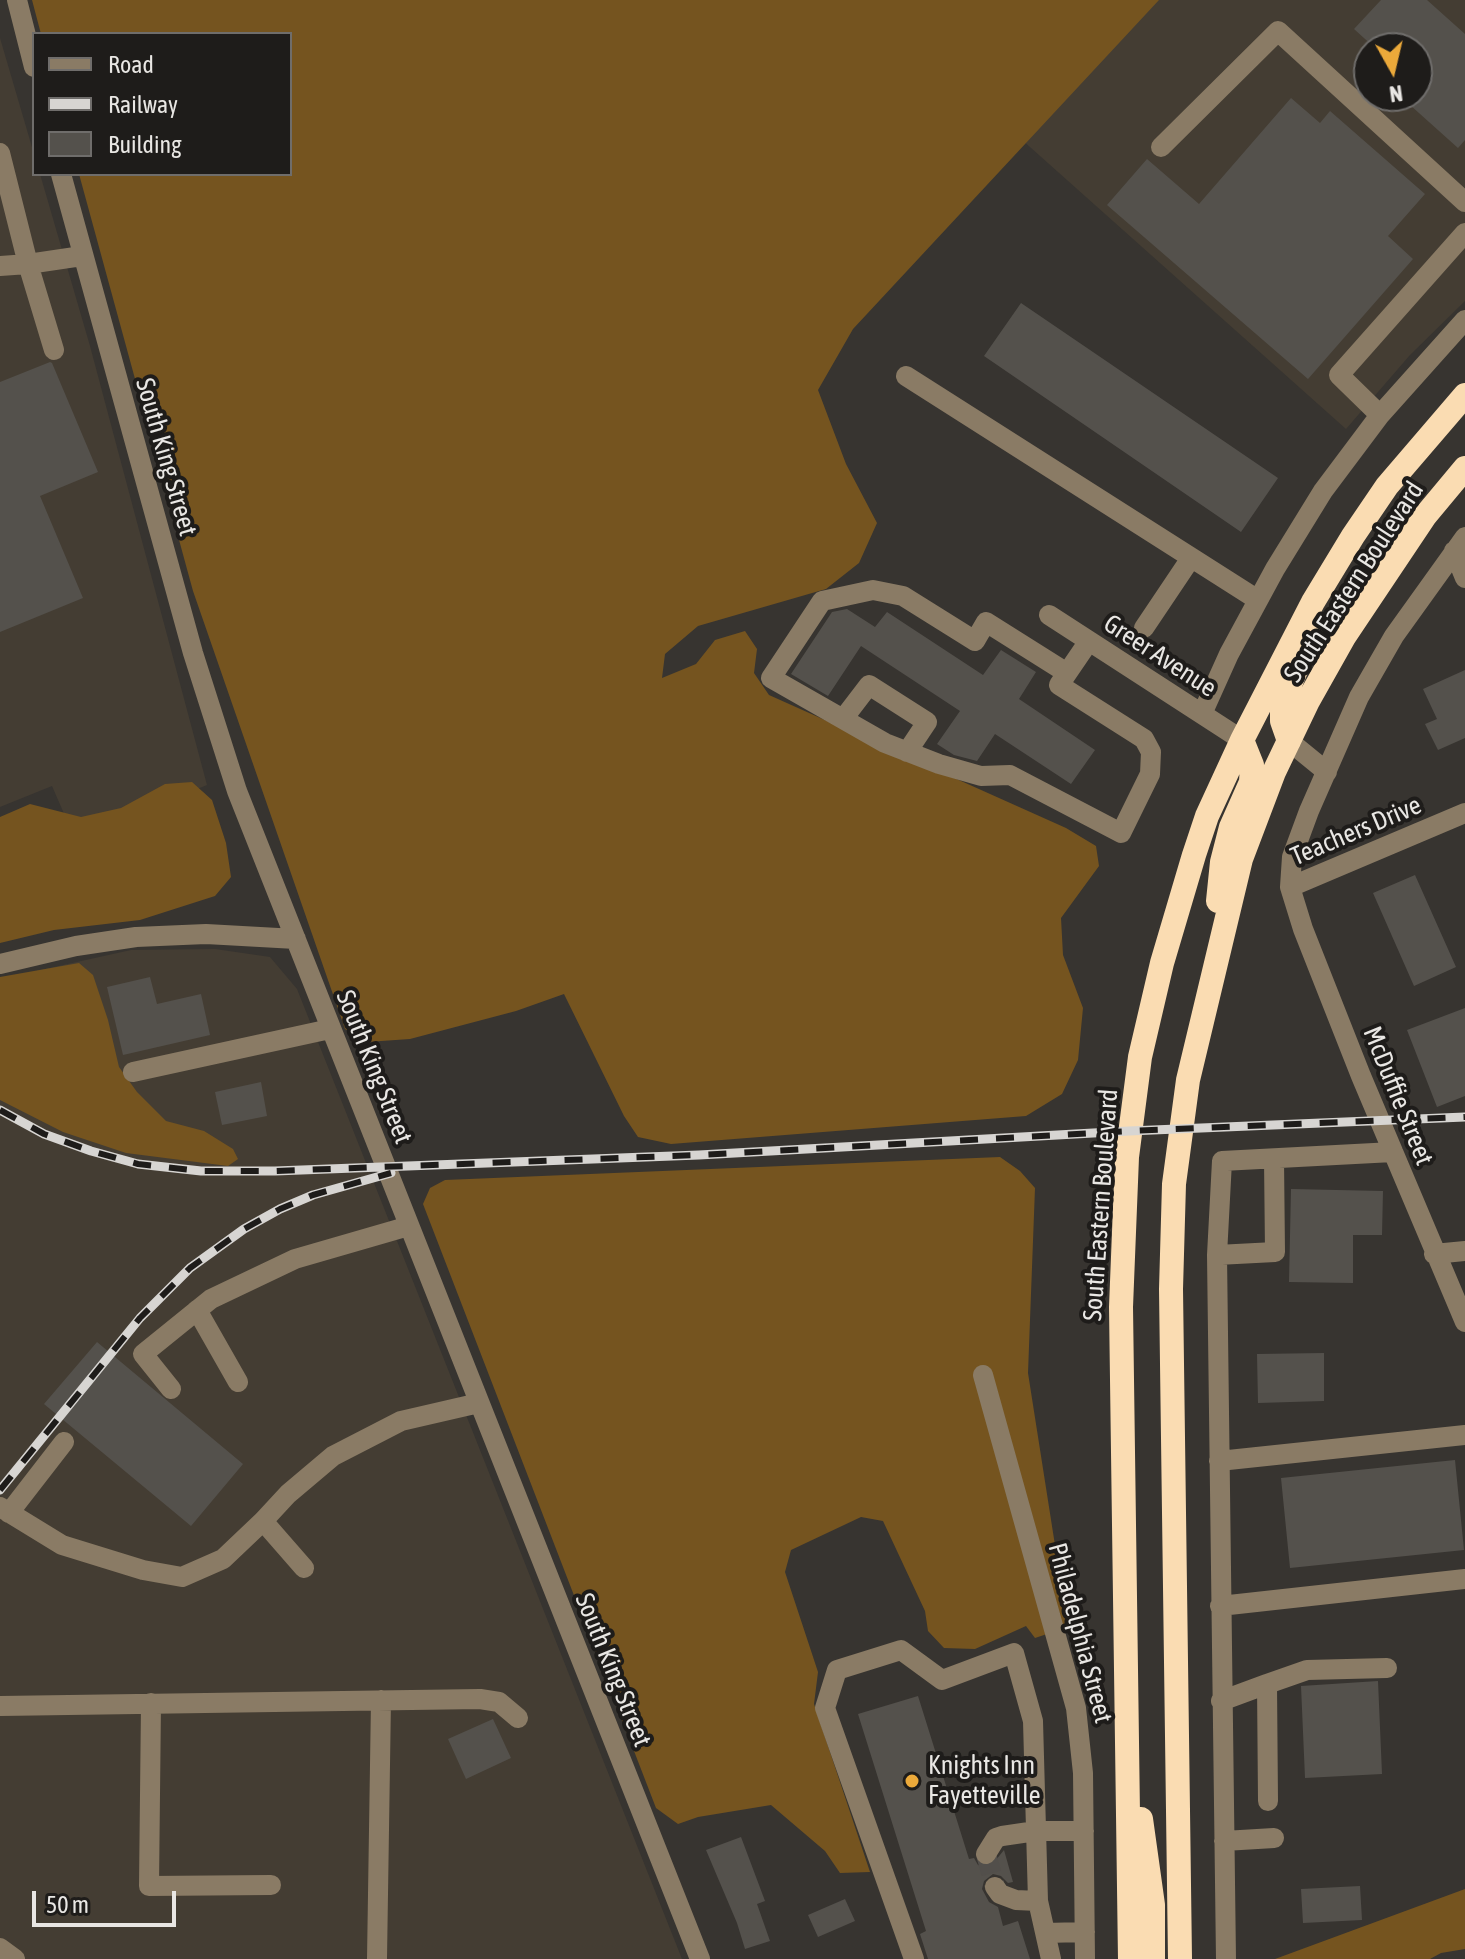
<!DOCTYPE html>
<style>
body{margin:0}
#map{position:relative;width:1465px;height:1959px;overflow:hidden;background:#373430;font-family:"Asap Condensed",sans-serif}
canvas{display:block}
.legend{position:absolute;left:32px;top:32px;width:260px;height:144px;box-sizing:border-box;background:#1e1c1a;border:2px solid #6f6d6b;margin:0;padding:10px 14px;list-style:none;font-size:24px;color:#e9e7e4}
.legend li{display:flex;align-items:center;gap:16px;height:40px}
.legend b{width:40px;border:2px solid #6f6d6b}
.north{position:absolute;left:1353px;top:32px;width:80px;height:80px;box-sizing:border-box;background:#1e1c1a;border:2px solid #6f6d6b;border-radius:50%;rotate:172deg;font-size:22px;font-weight:700;line-height:32px;text-align:center;color:#e9e7e4}
.north::after{content:'';display:block;margin:auto;width:28px;height:36px;background:#eba93a;clip-path:polygon(50% 0,100% 100%,50% 72%,0 100%)}
.scale{position:absolute;left:32px;top:1891px;width:144px;height:36px;box-sizing:border-box;border:4px solid #e9e7e4;border-top:0;padding-left:10px;font-size:24px;line-height:28px;white-space:nowrap;color:#e9e7e4;-webkit-text-stroke:6px #1e1c1a;paint-order:stroke}
</style>
<div id="map">
<canvas width="1465" height="1959"></canvas>
<ul class="legend">
<li><b style="height:10px;background:#8a7b65"></b>Road</li>
<li><b style="height:10px;background:#d7d5d2"></b>Railway</li>
<li><b style="height:22px;background:#54514c"></b>Building</li>
</ul>
<div class="north">N</div>
<div class="scale">50 m</div>
</div>
<script>
const c = document.querySelector('canvas').getContext('2d');
c.lineJoin = 'round';
function fill(path, color) { c.fillStyle = color; c.fill(path, 'evenodd'); }
const toPath = rows => new Path2D(rows.map(r => 'M' + r).join(''));
function strokePath(path, color, width, dash) { c.strokeStyle = color; c.lineWidth = width; c.lineCap = dash ? 'butt' : 'round'; c.setLineDash(dash || []); c.stroke(path); }
function drawText(font, color, halo, rows, align = 'center') {
  c.font = font + ' "Asap Condensed",sans-serif'; c.lineWidth = 8; c.setLineDash([]); c.textBaseline = 'middle'; c.strokeStyle = halo; c.fillStyle = color; for (const [text, x, y, turn = 0] of rows) {
    c.save(); c.translate(x, y); c.rotate((+turn || 0) * Math.PI / 180); c.textAlign = isNaN(turn) ? turn : align; if (halo) c.strokeText(text, 0, 0); c.fillText(text, 0, 0); c.restore();
  }
}
fill(toPath([
 [1144,0,1465,0,1465,301,1410,355,1346,429,1021,139],
 [1369,48,1417,48,1417,96,1369,96],
 [0,38,34,154,34,174,40,174,90,346,207,785,75,839,52,786,0,807],
 [215,949,270,957,297,989,682,1959,0,1959,0,979,131,950]
]), '#443d33');
fill(toPath([
 [32,0,1159,0,853,329,818,390,846,464,877,523,859,563,826,589,698,626,665,654,662,678,696,664,715,640,745,631,757,649,754,673,769,695,1066,828,1096,846,1099,866,1061,918,1063,955,1083,1008,1078,1060,1062,1094,1026,1116,671,1144,638,1137,624,1116,564,994,516,1011,410,1039,367,1042,345,1029,193,591,79,174,290,174,290,34,41,34],
 [192,782,212,800,226,843,231,877,215,896,140,920,54,930,0,943,0,817,30,804,81,817,121,808,165,784],
 [79,963,93,975,108,1020,119,1067,137,1092,166,1121,204,1131,233,1149,238,1159,228,1166,126,1153,63,1132,0,1100,0,977],
 [1000,1157,1020,1171,1035,1188,1028,1373,1065,1609,1071,1626,1035,1638,1026,1626,975,1649,944,1648,928,1631,925,1611,883,1521,861,1517,791,1550,785,1572,818,1672,814,1704,870,1872,840,1873,825,1851,771,1805,698,1817,678,1824,656,1808,423,1204,430,1188,445,1180],
 [1465,1889,1465,1949,1441,1953,1430,1959,1275,1959]
]), '#75541f');
fill(toPath([
 [1381,0,1427,0,1465,34,1465,140,1458,148,1400,96,1417,96,1417,48,1375,48,1354,29],
 [1291,98,1320,123,1330,111,1425,194,1388,236,1413,259,1308,379,1107,205,1147,159,1199,204],
 [1021,303,1278,478,1241,532,984,356],
 [50,362,52,363,98,472,40,496,83,598,0,632,0,382],
 [847,609,875,627,887,612,983,675,1001,650,1036,672,1019,699,1095,750,1071,784,995,734,977,761,954,755,937,744,960,711,861,646,828,696,791,674,832,612],
 [1465,670,1465,738,1438,750,1425,724,1437,719,1423,689],
 [1415,875,1456,967,1414,986,1373,893],
 [150,977,157,1004,201,994,210,1035,123,1055,107,987],
 [1465,1008,1465,1096,1437,1107,1407,1030],
 [261,1082,267,1116,222,1125,215,1092],
 [1291,1189,1383,1191,1382,1235,1353,1235,1353,1283,1289,1282],
 [97,1342,243,1464,191,1526,44,1404],
 [1324,1353,1324,1401,1258,1403,1257,1354],
 [1455,1460,1464,1550,1290,1568,1281,1478],
 [1378,1681,1382,1774,1305,1778,1301,1686],
 [918,1696,969,1859,974,1858,978,1865,985,1867,991,1866,1004,1850,1013,1882,1008,1883,1001,1876,993,1874,984,1881,982,1889,989,1902,998,1907,1003,1926,1018,1921,1030,1959,928,1959,920,1934,926,1931,858,1714],
 [493,1719,511,1758,466,1779,448,1739],
 [741,1837,765,1901,757,1904,770,1941,745,1949,737,1923,706,1850],
 [1360,1886,1362,1920,1303,1923,1301,1889],
 [845,1899,855,1921,818,1937,808,1915]
]), '#54514c');
strokePath(toPath([
 [986,1854,995,1887]
]), '#524f4b', 20, [20, 10]);
strokePath(toPath([
 [17,0,34,67],
 [1161,147,1278,31,1465,202],
 [0,153,28,264,0,266],
 [61,174,193,653,237,791,700,1959],
 [54,350,28,264,82,256],
 [906,376,1258,600],
 [1380,415,1339,375,1465,233],
 [1465,537,1394,636,1359,697,1309,811,1292,857,1290,887,1303,929,1361,1076,1465,1322],
 [1454,551,1465,578],
 [1049,615,1242,740],
 [1144,628,1191,558],
 [1067,673,986,622,975,641,903,596,873,590,822,601,771,678,885,743,939,764,981,776,1010,775,1121,833,1150,774,1151,752,1144,739,1059,685,1089,641],
 [1202,714,1229,654,1275,569,1323,491,1380,415,1465,320],
 [843,719,869,685,927,722,907,752],
 [1289,741,1327,772],
 [1290,887,1465,813],
 [0,964,76,946,136,937,206,934,296,939],
 [133,1072,330,1029],
 [1434,1254,1465,1251],
 [1217,1255,1275,1252,1274,1159],
 [197,1310,238,1382],
 [983,1375,1076,1708,1083,1773,1085,1959],
 [171,1389,143,1354,211,1299,295,1259,409,1226],
 [1219,1461,1465,1435],
 [0,1507,62,1545,143,1570,182,1577,223,1559,263,1521,288,1494,333,1456,401,1421,479,1403],
 [9,1513,64,1442],
 [263,1521,304,1568],
 [1220,1606,1465,1579],
 [1267,1684,1307,1670,1387,1668],
 [1221,1701,1267,1684,1268,1801],
 [151,1703,149,1886,271,1885],
 [0,1706,480,1699,499,1702,518,1718],
 [1224,1841,1274,1838],
 [986,1854,996,1838,1002,1836,1036,1831,1084,1831],
 [995,1887,1000,1894,1016,1900,1038,1901],
 [1045,1933,1085,1932],
 [0,1948,15,1959],
 [377,1959,381,1700],
 [914,1959,825,1708,837,1670,901,1650,942,1680,1014,1653,1033,1721,1038,1901,1051,1959],
 [1226,1959,1217,1255,1222,1161,1393,1152]
]), '#8a7b65', 20);
strokePath(toPath([
 [1289,741,1282,721,1282,704,1311,634],
 [1218,901,1222,862,1231,827,1251,782,1252,765,1242,740],
 [1141,1819,1153,1905,1153,1959],
 [1130,1959,1121,1307,1127,1157,1140,1057,1162,963,1194,855,1207,816,1242,740,1313,602,1353,536,1387,486,1465,395],
 [1180,1959,1171,1289,1174,1184,1188,1080,1241,859,1274,772,1308,701,1344,637,1425,516,1465,468]
]), '#fadcb2', 24);
const rail = toPath([
 [0,1110,44,1134,91,1151,138,1164,201,1171,275,1171,699,1155,1129,1131,1465,1117],
 [0,1490,140,1318,190,1268,244,1229,280,1209,313,1195,391,1173]
]);
strokePath(rail, '#d7d5d2', 9);
strokePath(rail, '#1e1c1a', 6, [18]);
for (const [x, y, r, color] of [
 [912,1781,8,"#eba93a"]
]) { const dot = new Path2D(); dot.arc(x, y, r, 0, 2 * Math.PI); c.fillStyle = color; c.fill(dot); strokePath(dot, '#1e1c1a', 3); }
drawText('26px', '#e9e7e4', '#1e1c1a', [
 ["South King Street",166,457,74],
 ["South Eastern Boulevard",1354,582,-57],
 ["Greer Avenue",1160,656,33],
 ["Teachers Drive",1356,831,-23],
 ["South King Street",374,1067,68],
 ["McDuffie Street",1398,1096,68],
 ["South Eastern Boulevard",1101,1205,-86],
 ["Philadelphia Street",1080,1633,75],
 ["South King Street",613,1670,68]
]);
drawText('26px', '#e9e7e4', '#1e1c1a', [
 ["Knights Inn",928,1766],
 ["Fayetteville",928,1796]
], 'left');
</script>
